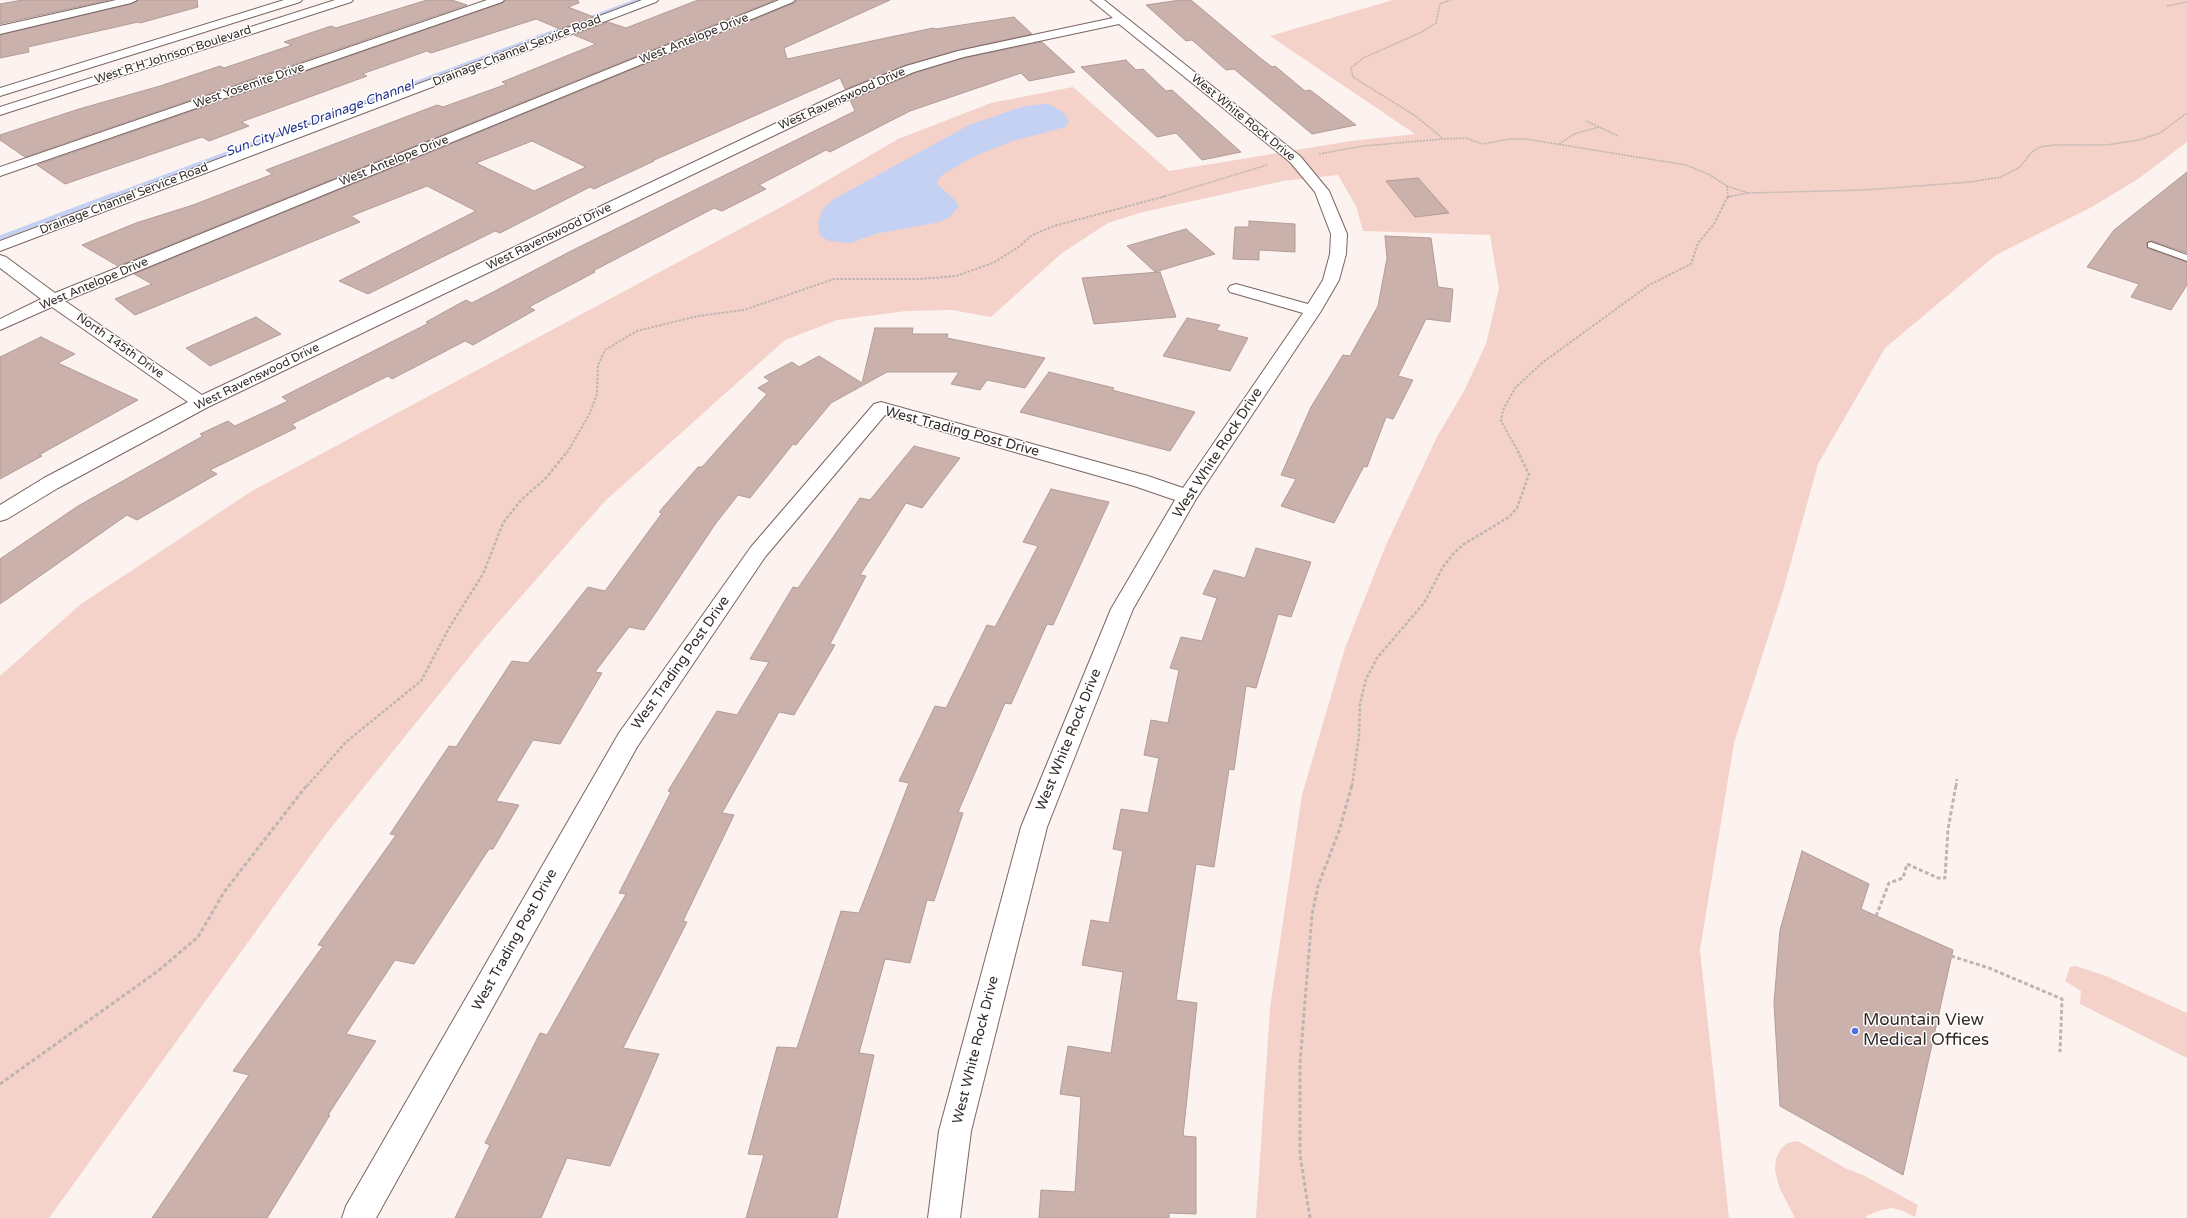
<!DOCTYPE html>
<style>
body{margin:0}
canvas{display:block;background:#fcf2ef}
</style>
<canvas width="2187" height="1218"></canvas>
<script>
const c = document.querySelector('canvas').getContext('2d');
c.lineJoin = 'round';
function fill(path, color) { c.fillStyle = color; c.fill(path, 'evenodd'); }
const toPath = rows => new Path2D(rows.map(r => 'M' + r).join(''));
function strokePath(path, color, width, dash) { c.strokeStyle = color; c.lineWidth = width; c.lineCap = dash ? 'butt' : 'round'; c.setLineDash(dash || []); c.stroke(path); }
function drawText(font, color, halo, rows, align = 'center') {
  c.font = font + ' "Varela Round",sans-serif'; c.lineWidth = 3; c.setLineDash([]); c.textBaseline = 'middle'; c.strokeStyle = halo; c.fillStyle = color; for (const [text, x, y, turn = 0] of rows) {
    c.save(); c.translate(x, y); c.rotate((+turn || 0) * Math.PI / 180); c.textAlign = isNaN(turn) ? turn : align; if (halo) c.strokeText(text, 0, 0); c.fillText(text, 0, 0); c.restore();
  }
}
fill(toPath([
 [1393,0,2187,0,2187,142,2138,179,2092,207,1996,255,1885,348,1818,464,1783,591,1734,743,1700,950,1729,1218,1256,1218,1270,1008,1302,795,1345,648,1386,545,1437,437,1464,391,1486,344,1499,288,1490,235,1363,231,1356,206,1338,175,1283,181,1143,212,1108,223,1062,253,991,317,952,310,906,311,837,320,785,340,605,501,483,640,326,834,49,1218,0,1218,0,676,81,604,252,491,794,200,898,139,991,103,1073,87,1169,171,1351,141,1415,134,1270,36],
 [2076,966,2106,976,2187,1013,2187,1058,2080,1004,2081,991,2065,981,2070,967],
 [1798,1141,1845,1168,1863,1175,1918,1205,1915,1217,1901,1210,1891,1208,1878,1211,1866,1216,1866,1218,1795,1218,1779,1187,1775,1170,1776,1159,1780,1150,1787,1143]
]), '#f4d2ca');
fill(toPath([
 [1042,104,1049,104,1064,113,1069,122,1065,127,1013,141,977,155,945,173,939,178,937,184,955,200,959,206,950,217,940,222,875,234,851,243,829,241,820,236,818,223,822,210,832,200,969,125,1021,107]
]), '#c5d1f2');
strokePath(toPath([
 [112,197,641,0]
]), '#c5d1f2', 5.5);
strokePath(toPath([
 [0,239,114,196]
]), '#c5d1f2', 7);
const building = toPath([
 [22,0,109,0,0,24,0,4,22,0],
 [138,0,197,0,198,7,140,23,138,22,28,47,29,52,0,58,0,35,131,4,138,0],
 [427,0,452,0,467,5,25,157,0,140,0,135,79,109,160,86,220,66,224,68,292,45,284,42,331,26,336,28,427,0],
 [506,0,578,0,579,3,568,7,594,17,560,29,536,19,431,53,427,51,362,74,367,76,241,122,249,126,209,141,202,137,65,184,37,165,502,3,506,0],
 [698,0,775,0,118,266,82,245,136,223,193,205,273,174,266,170,437,105,443,107,507,84,502,82,596,44,574,35,608,22,626,28,698,0],
 [796,0,890,0,784,48,787,59,933,28,936,29,1014,17,1032,34,958,50,906,65,845,89,840,78,652,161,654,161,594,189,590,187,500,233,495,231,368,294,339,281,476,211,427,186,351,216,360,222,135,315,115,299,152,284,134,274,794,3,796,0],
 [532,141,586,167,534,191,476,163,532,141],
 [1180,0,1191,0,1259,57,1272,67,1275,66,1305,91,1310,90,1356,125,1312,134,1234,69,1226,70,1192,40,1186,41,1146,5,1180,0],
 [1042,42,1075,72,1029,81,1021,73,910,111,830,152,826,150,759,185,766,189,722,211,714,208,593,271,595,272,529,307,535,310,473,345,465,341,392,379,388,376,292,424,296,428,210,470,217,474,137,520,127,515,0,604,0,559,78,506,203,436,200,434,228,421,235,426,288,401,282,397,429,323,426,322,466,300,472,303,571,251,855,111,850,100,853,99,915,73,964,58,1042,42],
 [1126,60,1136,70,1143,69,1166,91,1172,90,1241,152,1202,160,1176,133,1157,137,1081,67,1126,60],
 [2187,172,2187,253,2152,241,2146,243,2147,248,2187,262,2187,285,2171,310,2131,297,2139,284,2087,267,2114,230,2187,172],
 [1418,178,1449,213,1415,217,1386,181,1418,178],
 [1249,221,1295,224,1295,252,1259,250,1259,260,1233,259,1235,227,1249,227,1249,221],
 [1186,229,1215,254,1155,272,1127,246,1186,229],
 [1385,236,1431,238,1438,287,1453,289,1450,322,1426,319,1398,376,1413,380,1393,419,1386,417,1367,467,1364,466,1334,523,1281,506,1296,479,1281,475,1311,407,1343,355,1350,356,1378,306,1387,258,1385,236],
 [1160,272,1176,317,1094,324,1082,278,1160,272],
 [256,317,281,334,210,366,186,348,256,317],
 [1187,318,1220,325,1216,330,1248,338,1230,371,1163,356,1187,318],
 [875,328,913,328,912,334,948,334,947,338,1045,358,1025,388,987,380,980,390,951,384,959,372,887,372,831,403,796,445,793,444,750,498,738,495,716,523,644,630,629,627,595,672,602,673,560,744,533,740,496,801,519,805,493,849,489,849,414,964,395,960,346,1034,376,1041,328,1115,330,1115,267,1218,152,1218,249,1075,233,1071,323,946,318,945,396,835,390,834,449,746,456,747,512,661,528,663,588,587,605,591,662,513,659,512,698,467,702,467,767,394,758,388,770,381,764,377,792,362,799,367,819,356,862,383,875,328],
 [41,337,75,354,58,363,138,400,39,455,42,456,0,479,0,357,41,337],
 [1049,372,1114,388,1112,390,1195,412,1170,451,1020,412,1049,372],
 [914,446,960,458,922,508,906,503,860,575,866,576,830,644,835,645,794,715,779,712,722,813,734,815,683,921,687,922,623,1048,659,1054,610,1166,567,1158,541,1218,455,1218,490,1145,485,1143,540,1033,547,1035,626,894,619,893,671,792,668,791,717,711,737,715,769,662,750,659,793,587,798,588,860,498,870,500,914,446],
 [1051,489,1109,502,1053,625,1047,624,1011,704,1005,703,958,812,963,813,934,901,927,900,910,963,885,959,859,1053,874,1055,837,1218,746,1218,764,1155,748,1154,777,1047,797,1048,841,911,859,913,909,783,899,781,935,706,946,708,987,625,995,627,1038,546,1023,542,1051,489],
 [1256,548,1311,562,1291,617,1278,614,1256,688,1246,686,1234,770,1229,769,1214,867,1196,864,1176,1000,1197,1003,1183,1136,1196,1137,1196,1214,1169,1213,1169,1218,1039,1218,1041,1190,1075,1192,1081,1097,1060,1094,1068,1046,1111,1053,1123,972,1082,965,1091,920,1109,923,1123,851,1113,849,1121,809,1148,813,1159,758,1144,755,1151,720,1168,723,1179,670,1170,668,1181,637,1202,641,1217,598,1203,594,1214,570,1245,578,1256,548],
 [1802,851,1869,884,1861,909,1953,950,1903,1175,1780,1106,1774,1003,1780,930,1802,851]
]);
fill(building, '#cab1ac');
strokePath(building, '#b39b96', 1);
const service = toPath([
 [2151,242,2187,255,2187,261,2148,247,2148,243,2151,242]
]);
const minor = toPath([
 [116,0,137,0,131,3,0,34,0,26,116,0],
 [487,0,504,0,502,2,0,176,0,167,487,0],
 [642,0,658,0,656,2,0,251,0,241,642,0],
 [779,0,795,0,793,2,65,301,202,395,842,92,906,66,958,51,1113,18,1091,0,1104,0,1300,156,1329,191,1347,234,1346,254,1339,280,1321,311,1196,499,1133,609,1047,827,971,1131,960,1218,928,1218,939,1131,1021,827,1111,609,1175,500,1134,486,885,415,765,557,637,747,376,1218,342,1218,346,1206,619,733,751,547,874,404,881,402,888,404,1148,476,1183,488,1303,313,1230,292,1228,289,1230,286,1236,284,1308,304,1323,280,1330,254,1331,234,1315,192,1290,162,1119,24,964,57,914,72,852,98,208,407,58,488,7,519,0,521,0,505,44,478,188,402,52,307,0,330,0,319,41,299,0,268,0,255,6,257,55,293,779,0]
]);
const secondary = toPath([
 [284,0,302,0,300,2,0,96,0,88,284,0],
 [335,0,353,0,351,2,0,115,0,107,335,0]
]);
strokePath(service, '#7b6561', 2);
strokePath(minor, '#7b6561', 2);
strokePath(secondary, '#7b6561', 2);
strokePath(toPath([
 [2167,6,2187,2],
 [1586,121,1618,136],
 [1442,138,1417,117,1353,77,1351,68,1363,58,1422,32,1436,23,1440,4,1450,0],
 [1559,144,1574,134,1599,127],
 [1319,154,1363,146,1443,139,1466,138,1482,144,1510,139,1526,139,1686,165,1710,175,1727,186,1748,193],
 [1727,186,1728,197],
 [1162,197,1267,165],
 [1728,197,1748,193,1865,190,1970,182,2001,177,2020,167,2032,152,2040,147,2054,145,2106,145,2139,140,2160,133,2187,113]
]), '#beb4b1', 1.5, [2, 1]);
strokePath(toPath([
 [1728,197,1731,196],
 [567,453,590,413,597,394,598,365,605,350,637,331,698,316,744,310,834,279,920,279,956,276,993,263,1020,246,1032,235,1054,226,1166,196],
 [1519,453,1501,421,1503,410,1515,388,1542,363,1649,285,1691,264,1698,243,1714,224,1728,196]
]), '#beb4b1', 2, [2.5, 1.5]);
strokePath(toPath([
 [307,786,346,742,421,681,449,628,483,574,503,523,521,500,546,478,567,452],
 [1352,786,1359,736,1360,704,1366,679,1377,658,1424,603,1443,567,1453,554,1464,544,1509,517,1517,508,1529,474,1518,452],
 [1956,786,1957,779]
]), '#beb4b1', 2.5, [3, 2]);
strokePath(toPath([
 [1876,916,1889,883,1903,878,1907,864,1938,878,1945,878,1948,829,1956,785],
 [1951,956,1989,968,2062,999,2060,1052],
 [0,1084,158,971,198,937,224,892,307,785],
 [1310,1218,1300,1155,1300,1063,1312,915,1318,886,1339,831,1352,785]
]), '#beb4b1', 3, [4, 2.5]);
fill(service, '#fff');
fill(minor, '#fff');
fill(secondary, '#fff');
for (const [x, y, r, color] of [
 [1855,1031,4,"#516fe3"]
]) { const dot = new Path2D(); dot.arc(x, y, r, 0, 2 * Math.PI); c.fillStyle = color; c.fill(dot); strokePath(dot, '#fff', 1.5); }
drawText('12px', '#332a28', '#fff', [
 ["West Antelope Drive",694,39,-22],
 ["Drainage Channel Service Road",517,51,-21],
 ["West R H Johnson Boulevard",173,55,-18],
 ["West Yosemite Drive",249,86,-19],
 ["West Ravenswood Drive",842,99,-24],
 ["West White Rock Drive",1243,118,39],
 ["West Antelope Drive",394,161,-22],
 ["Drainage Channel Service Road",124,199,-21],
 ["West Ravenswood Drive",549,237,-26],
 ["West Antelope Drive",94,284,-23],
 ["North 145th Drive",120,346,35],
 ["West Ravenswood Drive",257,377,-26]
]);
drawText('italic 13px', '#21318b', '#fff', [
 ["Sun City West Drainage Channel",320,119,-20]
]);
drawText('14px', '#332a28', '#fff', [
 ["West Trading Post Drive",962,432,15],
 ["West White Rock Drive",1218,453,-57],
 ["West Trading Post Drive",681,663,-55],
 ["West White Rock Drive",1069,740,-68],
 ["West Trading Post Drive",515,940,-61],
 ["West White Rock Drive",976,1050,-76]
]);
drawText('17px', '#332a28', '#fff', [
 ["Mountain View",1863,1021],
 ["Medical Offices",1863,1041]
], 'left');
</script>
